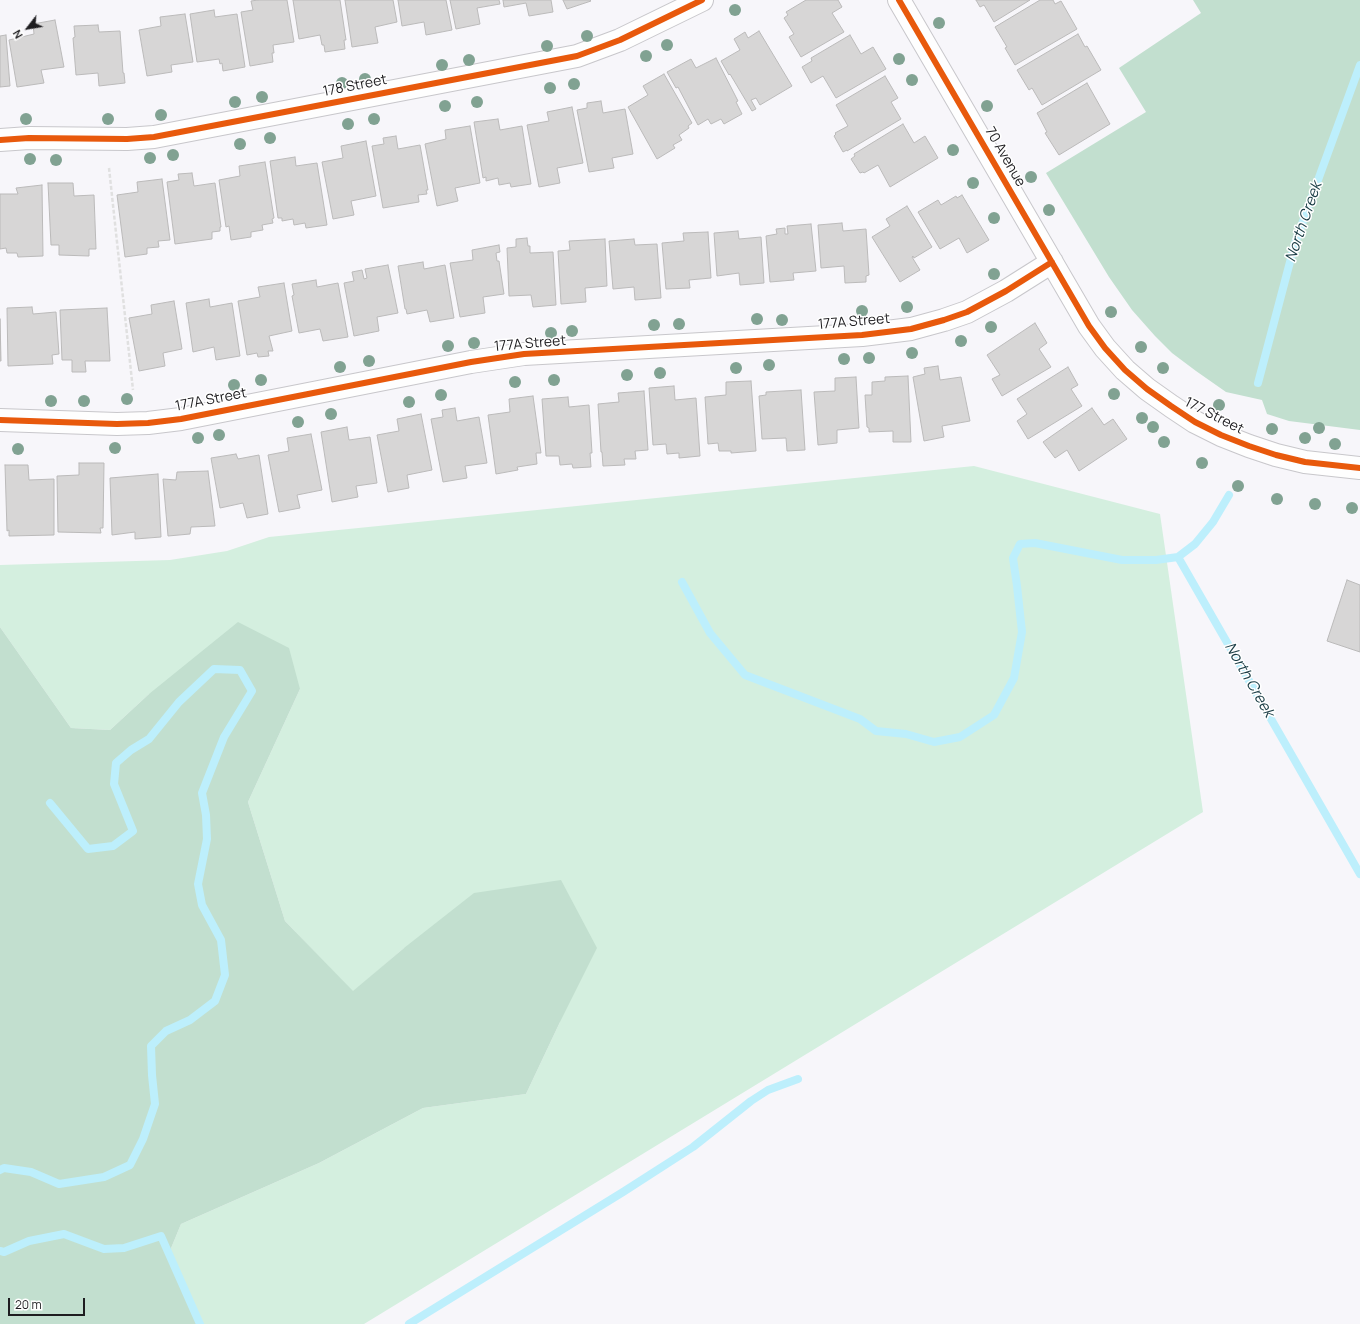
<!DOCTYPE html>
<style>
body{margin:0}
#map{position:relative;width:1360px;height:1324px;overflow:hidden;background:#f7f6fa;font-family:Manrope,sans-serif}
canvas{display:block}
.north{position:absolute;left:8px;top:8px;width:40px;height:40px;-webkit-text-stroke:3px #fff;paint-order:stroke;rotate:239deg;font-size:11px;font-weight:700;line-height:16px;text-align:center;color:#1e1d20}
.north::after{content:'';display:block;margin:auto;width:14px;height:18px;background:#1e1d20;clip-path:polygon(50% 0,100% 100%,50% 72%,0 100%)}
.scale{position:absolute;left:8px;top:1298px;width:77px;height:18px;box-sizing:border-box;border:2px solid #1e1d20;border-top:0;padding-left:5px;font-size:12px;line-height:14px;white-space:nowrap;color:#1e1d20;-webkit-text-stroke:3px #fff;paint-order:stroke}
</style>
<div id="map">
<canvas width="1360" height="1324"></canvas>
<div class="north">N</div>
<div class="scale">20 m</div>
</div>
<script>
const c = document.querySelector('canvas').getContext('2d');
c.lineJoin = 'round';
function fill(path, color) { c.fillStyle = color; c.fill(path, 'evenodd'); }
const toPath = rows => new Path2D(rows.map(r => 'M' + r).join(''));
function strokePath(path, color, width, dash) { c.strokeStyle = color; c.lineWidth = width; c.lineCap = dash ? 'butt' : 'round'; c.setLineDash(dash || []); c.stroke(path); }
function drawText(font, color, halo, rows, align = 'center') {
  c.font = font + ' Manrope,sans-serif'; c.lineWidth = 3; c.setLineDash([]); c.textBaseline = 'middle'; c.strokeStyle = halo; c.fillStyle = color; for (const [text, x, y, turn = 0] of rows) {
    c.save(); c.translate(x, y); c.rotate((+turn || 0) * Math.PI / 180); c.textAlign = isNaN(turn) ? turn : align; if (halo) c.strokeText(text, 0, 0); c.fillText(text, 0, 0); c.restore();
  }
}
fill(toPath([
 [974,466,1160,514,1203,812,364,1324,200,1324,188,1293,167,1258,181,1224,319,1163,423,1108,526,1094,560,1022,404,948,353,992,285,921,248,802,300,689,149,694,110,730,71,728,0,627,0,565,170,560,227,551,269,537]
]), '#d4efdf');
fill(toPath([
 [1193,0,1360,0,1360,430,1289,421,1267,414,1262,400,1226,392,1196,371,1172,353,1155,336,1132,310,1109,277,1046,173,1146,112,1119,68,1201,13],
 [238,622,289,648,300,689,248,802,285,921,353,991,404,948,474,893,561,880,597,948,560,1022,526,1094,423,1108,319,1163,181,1224,167,1258,188,1293,200,1324,0,1324,0,627,71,728,110,730,149,694]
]), '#c2dfcf');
strokePath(toPath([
 [1258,383,1295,243,1360,65],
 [1229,495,1213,522,1195,544,1178,557,1360,874],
 [682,582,710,633,745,675,860,719,876,731,906,734,934,742,960,737,994,715,1014,678,1022,632,1017,586,1013,558,1020,544,1035,543,1122,560,1156,560,1178,557],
 [0,1170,4,1168,31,1172,59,1184,104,1177,130,1165,143,1139,155,1104,152,1075,151,1046,166,1031,190,1020,215,1001,225,975,221,940,202,905,198,884,207,839,206,815,202,793,224,737,252,691,240,670,214,669,179,702,149,739,131,750,116,763,114,784,133,831,113,846,88,849,50,803],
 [0,1251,4,1252,29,1241,64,1234,104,1249,124,1248,161,1236,200,1324],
 [409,1324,623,1192,693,1147,751,1101,768,1090,798,1079]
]), '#bdeffc', 8);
const building = toPath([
 [258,0,287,0,294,42,273,45,274,53,272,53,273,62,250,66,241,12,253,10,251,1,258,0],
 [293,0,340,0,346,40,344,40,345,49,325,52,324,45,322,45,320,35,299,39,293,0],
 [345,0,393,0,397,22,375,27,378,43,352,47,345,0],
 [398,0,446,0,452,30,426,35,424,22,402,26,398,0],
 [450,0,499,0,500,4,477,8,480,24,456,29,450,0],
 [503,0,551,0,553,12,529,16,526,3,504,7,503,0],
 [563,0,590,0,591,1,567,9,563,0],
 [806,0,838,0,842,7,832,13,844,32,801,57,789,37,794,34,784,18,788,15,786,12,806,0],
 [976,0,1030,0,994,22,984,5,980,7,976,0],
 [1040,0,1053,0,1055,4,1061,1,1077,29,1015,65,1005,48,1007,47,995,27,1040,0],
 [214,10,215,17,237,14,245,67,223,71,222,63,220,64,219,59,197,62,190,14,214,10],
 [185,14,193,62,171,65,172,72,147,76,139,30,161,26,160,17,185,14],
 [55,20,64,67,41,70,44,83,17,87,9,40,34,34,33,24,55,20],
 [98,25,99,32,120,31,123,73,124,73,125,83,99,86,98,73,76,75,73,38,75,37,74,26,98,25],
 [759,31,792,86,760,105,756,98,751,100,756,109,752,111,730,74,729,75,721,61,740,50,734,39,745,32,748,38,759,31],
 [1078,34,1085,47,1087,46,1101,70,1042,105,1032,88,1029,90,1017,70,1078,34],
 [6,35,10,86,0,87,0,36,6,35],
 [850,35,861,54,873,47,886,69,836,98,823,76,811,83,802,67,812,61,811,58,850,35],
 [716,58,738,101,736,102,742,114,724,124,721,119,711,124,708,119,698,125,678,87,676,88,667,72,691,59,696,68,716,58],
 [664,74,692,123,688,126,689,128,679,135,682,140,673,145,675,148,657,159,628,107,648,95,643,86,664,74],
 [885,76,898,98,891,102,901,119,847,151,847,150,843,152,834,136,836,134,835,133,848,126,836,105,885,76],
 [1087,83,1110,124,1059,155,1045,133,1047,132,1037,113,1087,83],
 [601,101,603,113,625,109,633,154,612,158,614,168,589,172,577,110,587,108,587,103,601,101],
 [572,107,583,163,557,168,560,183,539,187,527,125,549,121,547,112,572,107],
 [498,119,500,130,522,126,531,184,511,187,510,183,499,185,498,178,486,181,486,177,483,178,474,122,498,119],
 [903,124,914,143,925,136,938,158,890,187,878,165,864,173,863,172,860,173,851,159,855,156,854,154,903,124],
 [470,126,480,183,455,188,458,201,437,206,425,144,446,139,445,130,470,126],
 [396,136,398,149,420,145,428,190,426,190,427,194,418,195,419,202,383,208,372,146,384,144,383,138,396,136],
 [366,141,376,196,351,201,354,215,333,219,322,162,343,158,341,146,366,141],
 [295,157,296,166,317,163,327,225,306,228,305,223,294,225,293,219,282,221,282,218,278,218,270,161,295,157],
 [265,162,274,218,272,219,273,223,262,225,263,230,251,232,251,237,231,240,229,226,226,227,219,180,240,176,239,166,265,162],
 [192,173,194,186,215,183,221,227,220,227,220,231,212,232,212,239,175,244,167,182,179,180,178,174,192,173],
 [162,179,170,240,158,241,159,247,147,248,147,254,125,257,117,195,138,192,137,182,162,179],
 [48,183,73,183,74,196,94,195,96,249,89,249,89,256,59,255,59,245,51,245,48,183],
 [42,185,43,256,18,257,17,253,7,253,6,248,0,249,0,194,18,194,16,188,42,185],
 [962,195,989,240,967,253,959,238,940,249,918,212,938,200,941,205,956,196,957,198,962,195],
 [907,206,932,247,914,258,913,256,912,257,920,270,900,282,872,237,890,226,886,219,907,206],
 [842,223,843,231,866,229,869,275,866,276,866,282,845,283,844,266,821,268,818,225,842,223],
 [811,224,816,271,793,273,794,280,770,282,766,236,777,234,776,229,785,228,785,234,788,234,787,226,811,224],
 [738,231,739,239,761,237,764,283,740,285,739,273,717,276,714,233,738,231],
 [708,232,711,278,689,280,690,288,666,289,662,243,684,241,683,233,708,232],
 [527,238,528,246,530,246,530,253,553,252,556,305,533,307,531,295,509,296,507,248,516,247,516,239,527,238],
 [605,239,607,286,585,288,586,302,561,304,558,251,570,250,569,241,605,239],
 [634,239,635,245,657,244,661,298,635,300,634,287,613,289,609,241,634,239],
 [499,245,500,252,496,253,497,261,499,261,504,294,483,297,485,313,460,317,450,263,473,260,472,250,499,245],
 [423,262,424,269,445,265,454,318,430,322,427,310,407,314,406,309,405,309,398,266,423,262],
 [388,265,398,313,377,317,379,331,354,336,344,283,354,281,352,272,362,270,364,279,367,278,365,269,388,265],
 [316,280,317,287,338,283,348,337,323,341,320,329,299,333,292,296,294,295,292,284,316,280],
 [284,283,292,331,269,336,273,351,268,351,269,356,258,357,257,353,247,355,238,301,260,297,258,287,284,283],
 [209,299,210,307,232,303,240,356,216,360,214,347,193,352,186,303,209,299],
 [174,301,182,349,163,353,165,366,139,371,129,318,152,314,151,305,174,301],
 [32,307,33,314,56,312,59,354,52,355,53,364,8,366,7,308,32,307],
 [107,308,110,361,85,361,86,372,72,372,72,360,62,360,60,310,107,308],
 [0,319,1,361,0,361,0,319],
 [1035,323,1047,343,1039,349,1051,367,1002,396,992,379,1000,375,987,355,1035,323],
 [938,366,940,380,961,377,970,421,942,426,944,437,924,441,913,377,925,374,924,368,938,366],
 [1068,367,1078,385,1071,389,1082,406,1028,439,1017,421,1027,414,1017,399,1068,367],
 [908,376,911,442,893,442,893,431,869,432,869,428,867,427,865,395,872,395,872,382,885,381,885,377,908,376],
 [856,377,859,428,837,430,837,443,818,445,814,392,835,391,835,378,856,377],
 [751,381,756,451,731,453,731,451,719,451,718,443,708,444,705,397,726,395,726,382,751,381],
 [674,386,675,400,696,398,700,456,679,458,679,453,667,454,666,444,653,445,649,388,674,386],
 [801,390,805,450,787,451,786,438,762,439,759,396,766,395,766,392,801,390],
 [644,391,648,450,635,451,636,459,624,459,625,465,603,466,602,452,601,452,598,404,619,402,618,393,644,391],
 [533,396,541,453,536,453,537,464,517,467,518,470,496,474,488,415,510,412,509,399,533,396],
 [568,397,569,407,589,405,592,453,590,453,591,467,573,468,572,464,560,465,559,456,546,456,542,399,568,397],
 [455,408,457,421,479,417,487,463,465,466,467,478,443,482,431,419,443,417,442,410,455,408],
 [1092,408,1104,425,1113,419,1127,439,1079,471,1067,450,1055,458,1043,442,1092,408],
 [421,414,432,470,407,475,409,488,388,492,377,435,399,431,397,419,421,414],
 [347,427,349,440,370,437,377,483,356,486,358,497,332,502,321,432,347,427],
 [311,434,322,490,297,495,300,508,279,512,268,455,289,451,287,438,311,434],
 [236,454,238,459,259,455,268,514,247,518,243,503,220,508,211,458,236,454],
 [79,463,104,463,103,528,100,528,101,533,58,532,57,476,79,475,79,463],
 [5,465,28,465,29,480,54,479,54,535,9,536,9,530,7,531,5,465],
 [208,471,215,526,191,527,190,534,168,536,163,479,176,480,177,472,208,471],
 [158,474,161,537,135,539,135,532,112,535,110,478,158,474],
 [1347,580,1360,585,1360,652,1327,641,1347,580]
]);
fill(building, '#d7d6d6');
strokePath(building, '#bbbaba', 1);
const minor = toPath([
 [899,0,1089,326,1105,348,1125,370,1147,389,1171,406,1195,422,1221,435,1249,446,1276,455,1305,462,1360,468],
 [0,140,29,138,127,139,154,137,577,56,620,40,702,0],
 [0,420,117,424,148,423,181,419,471,362,524,354,862,335,911,329,944,320,967,312,1006,291,1052,262]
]);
strokePath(minor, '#c8c7cb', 24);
strokePath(toPath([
 [109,168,133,390]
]), '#e0e0e0', 2.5, [4, 2]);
strokePath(minor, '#fefefe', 22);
strokePath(toPath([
 [899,0,1089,326,1105,348,1125,370,1147,389,1171,406,1195,422,1221,435,1249,446,1276,455,1305,462,1360,468],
 [0,140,29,138,127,139,154,137,577,56,620,40,702,0],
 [0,420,117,424,148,423,181,419,471,362,524,354,862,335,911,329,944,320,967,312,1006,291,1052,262]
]), '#e8590c', 6);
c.fillStyle = '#81a292';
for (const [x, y] of [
 [735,10],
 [939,23],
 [587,36],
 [667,45],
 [547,46],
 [646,56],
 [899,59],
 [469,60],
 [442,65],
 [365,79],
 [912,80],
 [342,83],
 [574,84],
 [550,88],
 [262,97],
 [235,102],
 [477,102],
 [445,106],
 [987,106],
 [161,115],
 [26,119],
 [108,119],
 [374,119],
 [348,124],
 [270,138],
 [240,144],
 [953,150],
 [173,155],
 [150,158],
 [30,159],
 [56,160],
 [1031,177],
 [973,183],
 [1049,210],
 [994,218],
 [994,274],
 [907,307],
 [862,311],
 [1111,312],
 [757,319],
 [782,320],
 [679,324],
 [654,325],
 [991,327],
 [572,331],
 [551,333],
 [961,341],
 [474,343],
 [448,346],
 [1141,347],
 [912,353],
 [869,358],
 [844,359],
 [369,361],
 [769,365],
 [340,367],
 [736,368],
 [1163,368],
 [660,373],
 [627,375],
 [261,380],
 [554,380],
 [515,382],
 [234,385],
 [1114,394],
 [441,395],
 [127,399],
 [51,401],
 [84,401],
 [409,402],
 [1219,405],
 [331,414],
 [1142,418],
 [298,422],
 [1153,427],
 [1319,428],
 [1272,429],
 [219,435],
 [198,438],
 [1305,438],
 [1164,442],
 [1335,444],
 [115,448],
 [18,449],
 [1202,463],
 [1238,486],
 [1277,499],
 [1315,504],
 [1352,508]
]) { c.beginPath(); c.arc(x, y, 6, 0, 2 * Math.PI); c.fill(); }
drawText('14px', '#1e1d20', '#fff', [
 ["178 Street",355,86,-11],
 ["70 Avenue",1005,157,60],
 ["177A Street",854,322,-5],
 ["177A Street",530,344,-5],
 ["177A Street",211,400,-11],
 ["177 Street",1214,416,27]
]);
drawText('italic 15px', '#1a3d45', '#fff', [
 ["North Creek",1304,222,-71],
 ["North Creek",1249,680,60]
]);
</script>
